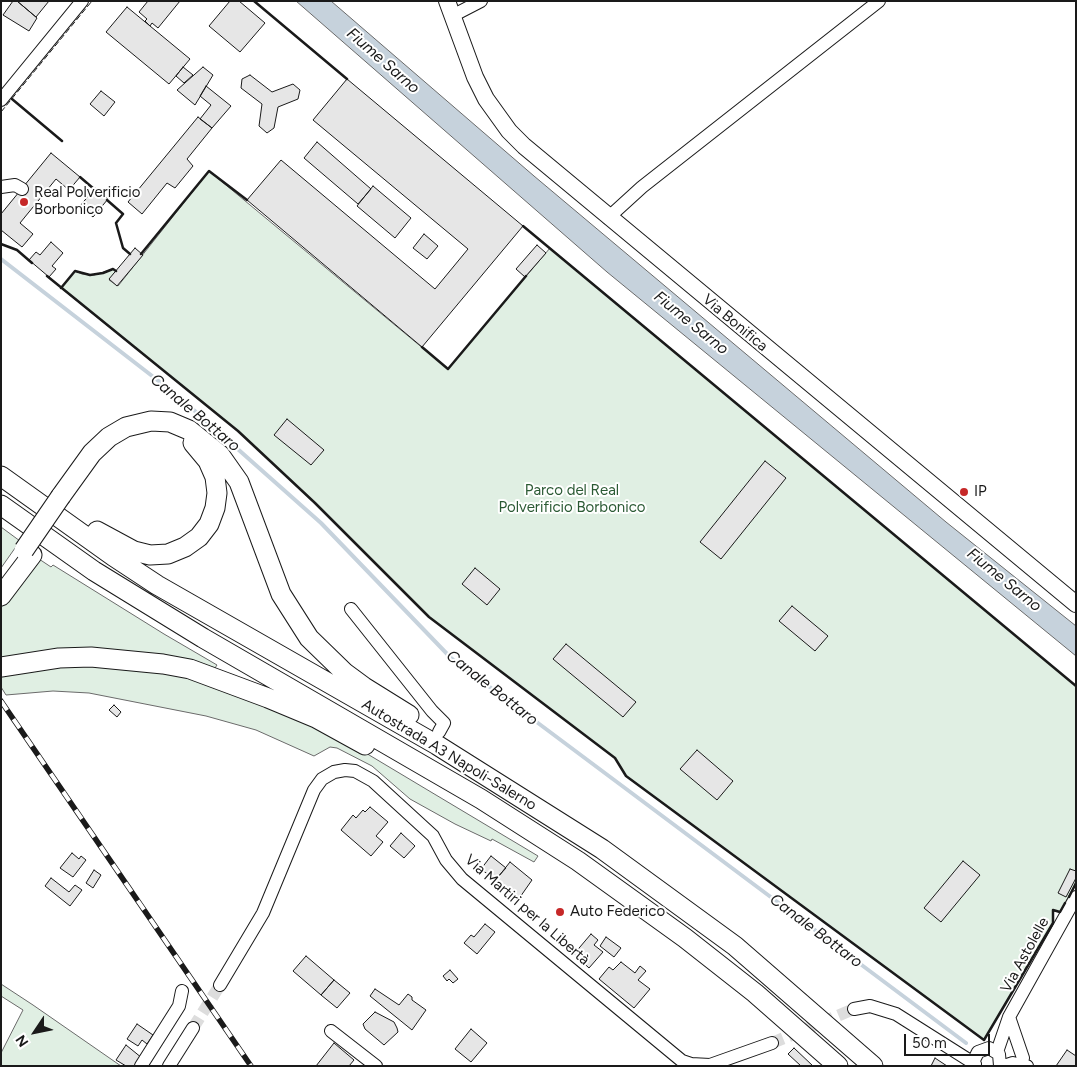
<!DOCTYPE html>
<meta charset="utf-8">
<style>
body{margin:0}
#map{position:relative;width:1077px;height:1067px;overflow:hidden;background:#fff;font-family:Figtree,sans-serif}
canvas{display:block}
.frame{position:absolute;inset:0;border:2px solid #1a1a1a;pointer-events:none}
.north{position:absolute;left:10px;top:1007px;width:50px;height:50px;-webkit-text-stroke:4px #fff;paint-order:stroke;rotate:236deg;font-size:14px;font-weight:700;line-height:20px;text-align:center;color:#1a1a1a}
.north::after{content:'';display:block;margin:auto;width:18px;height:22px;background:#1a1a1a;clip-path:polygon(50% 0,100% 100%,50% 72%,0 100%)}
.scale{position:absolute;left:904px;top:1034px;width:86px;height:22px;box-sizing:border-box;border:2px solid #1a1a1a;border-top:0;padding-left:6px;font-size:15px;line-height:18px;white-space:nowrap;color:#1a1a1a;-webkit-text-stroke:4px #fff;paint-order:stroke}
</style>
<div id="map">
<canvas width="1077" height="1067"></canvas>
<div class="frame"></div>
<div class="north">N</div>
<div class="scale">50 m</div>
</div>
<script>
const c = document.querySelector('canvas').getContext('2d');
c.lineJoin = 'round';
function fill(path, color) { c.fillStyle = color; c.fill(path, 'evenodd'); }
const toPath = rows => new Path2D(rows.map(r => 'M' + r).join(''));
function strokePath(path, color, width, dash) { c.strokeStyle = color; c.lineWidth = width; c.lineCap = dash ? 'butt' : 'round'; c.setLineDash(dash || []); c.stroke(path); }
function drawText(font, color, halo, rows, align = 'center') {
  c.font = font + ' Figtree,sans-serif'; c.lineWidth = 4; c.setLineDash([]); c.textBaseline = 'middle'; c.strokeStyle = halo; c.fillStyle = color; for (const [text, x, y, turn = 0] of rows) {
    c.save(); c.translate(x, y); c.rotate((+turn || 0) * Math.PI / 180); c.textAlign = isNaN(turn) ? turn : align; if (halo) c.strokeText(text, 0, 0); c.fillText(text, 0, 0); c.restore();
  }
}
const green = toPath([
 [209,171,448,369,550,248,1076,686,1076,883,1060,912,1053,911,1053,923,984,1040,626,776,615,758,429,617,315,503,238,431,61,288,75,271,82,274,94,275,113,269,116,271,109,280,118,286,209,171],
 [1,527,20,541,1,568,1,527],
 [36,557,51,567,53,565,164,634,217,665,213,671,1,660,1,602,36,557],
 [111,665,143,668,204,681,329,731,538,856,534,862,492,839,491,841,455,824,410,799,372,766,337,748,330,747,314,756,256,730,206,716,89,693,53,691,6,695,1,687,1,672,44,666,111,665],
 [1,984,33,1005,121,1066,1,1066,1,1053,23,1010,1,996,1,984]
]);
fill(green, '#e0efe3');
strokePath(green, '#6a6a6a', 1);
const water = toPath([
 [296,1,331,1,534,176,946,522,1076,626,1076,656,607,272,296,1]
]);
fill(water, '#c6d2dc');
strokePath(water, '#6a6a6a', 1);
strokePath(toPath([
 [1,259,178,396,321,523,451,658,966,1043]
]), '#c6d2dc', 4);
const building = toPath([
 [13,1,17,1,37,18,29,31,3,15,13,1],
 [17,1,49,1,36,17,17,1],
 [148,1,180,1,158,28,152,23,150,26,145,21,147,19,139,12,148,1],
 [230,1,239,1,265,23,240,52,209,26,230,1],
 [127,7,190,59,169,84,106,32,127,7],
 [183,67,193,75,184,83,176,76,183,67],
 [203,67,213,75,195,105,177,90,203,67],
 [250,75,272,92,293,84,300,90,298,99,278,107,274,128,267,133,259,126,262,104,241,88,242,79,250,75],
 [347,79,523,226,422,347,247,200,281,160,435,289,468,249,313,120,347,79],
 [206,86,231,106,212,128,200,119,211,105,200,96,206,86],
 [101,91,115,102,104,116,90,104,101,91],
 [198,117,212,128,187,159,193,166,175,188,167,183,142,214,128,202,198,117],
 [317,142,371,189,358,204,304,158,317,142],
 [51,153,80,177,69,190,56,179,20,223,33,234,22,247,1,230,1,214,51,153],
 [373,186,411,218,395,238,357,206,373,186],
 [95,188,108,199,93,217,80,206,95,188],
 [424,234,438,246,427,259,413,248,424,234],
 [51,242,63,253,52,266,56,269,49,277,29,260,36,252,40,255,51,242],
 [537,245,546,253,525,277,516,269,537,245],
 [135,248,143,255,117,286,109,279,135,248],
 [287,419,324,450,311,465,274,435,287,419],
 [765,461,786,478,721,559,700,542,765,461],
 [475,568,500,589,487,605,462,584,475,568],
 [792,606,828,636,815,651,779,621,792,606],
 [566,644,636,702,623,717,553,659,566,644],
 [114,705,121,712,117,717,109,710,114,705],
 [697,750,733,781,717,800,680,769,697,750],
 [370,807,388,822,376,836,383,842,371,856,341,830,353,815,356,818,363,810,365,812,370,807],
 [401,833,415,846,404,858,390,846,401,833],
 [72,853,79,859,81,856,86,860,73,877,60,868,72,853],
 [491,856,506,868,495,880,481,869,491,856],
 [963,861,980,875,941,922,924,908,963,861],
 [510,862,532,880,518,900,495,881,510,862],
 [1070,869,1076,871,1076,878,1066,897,1058,893,1070,869],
 [94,870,101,875,93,888,86,883,94,870],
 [51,878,69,892,75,885,82,890,70,906,45,886,51,878],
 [485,924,495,932,477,954,464,943,471,935,474,937,485,924],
 [591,934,598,940,594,945,603,952,589,968,574,954,591,934],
 [606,937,621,948,614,957,600,946,606,937],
 [306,956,334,980,321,995,293,971,306,956],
 [621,962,635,973,640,966,646,971,638,980,650,989,634,1008,599,979,609,967,613,970,621,962],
 [450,970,458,979,453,983,449,979,447,981,443,976,450,970],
 [334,980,350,993,337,1008,321,995,334,980],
 [375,989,399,1005,408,994,412,997,412,1000,426,1010,412,1030,370,996,375,989],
 [375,1012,394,1022,397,1028,398,1032,384,1045,365,1029,363,1024,375,1012],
 [137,1024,153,1035,147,1044,142,1040,138,1046,127,1039,137,1024],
 [471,1029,487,1043,471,1062,455,1049,471,1029],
 [334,1043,354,1060,349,1066,316,1066,334,1043],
 [126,1045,142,1058,136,1066,126,1066,116,1060,126,1045],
 [794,1048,813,1066,801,1066,788,1054,794,1048],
 [1067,1050,1076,1056,1076,1066,1056,1066,1067,1050],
 [935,1058,947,1066,931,1066,935,1058]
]);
fill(building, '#e6e6e6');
strokePath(building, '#1a1a1a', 1);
strokePath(toPath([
 [193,1028,220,985],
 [772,1043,854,1009]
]), '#ddd', 12, [12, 6]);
const minor = toPath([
 [452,16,481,1],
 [1,100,82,1],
 [1,187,15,185,22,189],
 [608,218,642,187,879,1],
 [351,609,432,711,444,723,439,732],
 [220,985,263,913,314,790,322,779,334,772,345,770,355,771,373,781,433,836,446,860,462,879,682,1061,691,1064,710,1065,772,1043],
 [854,1009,870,1006,896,1014,975,1064],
 [1009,1017,1023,1058],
 [331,1031,376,1066],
 [997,1052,1009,1017,1076,897],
 [141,1066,179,1006,182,991],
 [169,1066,193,1028],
 [975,1066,974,1060,978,1052,989,1048,999,1054,1000,1066],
 [1004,1066,1013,1063,1027,1066]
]);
const major = toPath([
 [447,1,475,77,486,99,509,131,524,146,1076,604]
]);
const highway = toPath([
 [1,476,113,556,157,585,437,745,602,849,735,946,873,1066],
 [61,496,92,453,109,437,126,427,151,421,170,422,189,430,220,455,239,482,281,594,309,638,345,673,364,687,409,715],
 [1,505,94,571,203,638,481,799,578,861,685,938,755,993,838,1066],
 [97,531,134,551,150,555,168,554,185,547,199,537,209,524,215,508,217,493,215,477,208,461,193,443],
 [1,596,32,555],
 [1,667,59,658,91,657,163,664,190,669,268,698,316,718,365,745]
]);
strokePath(minor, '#1a1a1a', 14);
strokePath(major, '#1a1a1a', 18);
strokePath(highway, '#1a1a1a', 21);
strokePath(minor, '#fff', 12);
strokePath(major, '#fff', 16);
strokePath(highway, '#fff', 19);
const rail = toPath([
 [1,701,251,1066]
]);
strokePath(rail, '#1a1a1a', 5.5);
strokePath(rail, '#fff', 4, [11]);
const highwayBridge = toPath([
 [24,550,61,496]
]);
strokePath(highwayBridge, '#1a1a1a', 21, []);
strokePath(highwayBridge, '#fff', 19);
strokePath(toPath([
 [1,112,92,1]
]), '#1a1a1a', 1, [6, 2.5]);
strokePath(toPath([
 [254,1,347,79],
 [12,99,62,141],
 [80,177,94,189],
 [107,200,123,214,116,223,123,248,130,254],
 [523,226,1076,686],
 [1,244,17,250,32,263],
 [141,254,209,171,247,200],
 [47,276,238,431,315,503,429,617,615,758,626,776,984,1040,1053,923,1053,910,1060,912,1065,903],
 [61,288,75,271,90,275,103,273,113,269,116,271],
 [422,347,448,369,526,276],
 [1069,897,1076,883]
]), '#1a1a1a', 2.5);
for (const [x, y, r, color] of [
 [24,202,5,"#c62828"],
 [964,492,5,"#c62828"],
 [560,912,5,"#c62828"]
]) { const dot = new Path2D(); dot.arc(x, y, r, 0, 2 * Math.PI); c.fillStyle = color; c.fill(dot); strokePath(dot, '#fff', 2); }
drawText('15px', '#1a1a1a', '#fff', [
 ["Real Polverificio",34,193],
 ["Borbonico",34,210],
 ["IP",974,492],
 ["Auto Federico",570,912]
], 'left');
drawText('15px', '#1a1a1a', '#fff', [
 ["Via Bonifica",735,323,40],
 ["Autostrada A3 Napoli-Salerno",449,755,31],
 ["Via Martiri per la Libertà",527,910,41],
 ["Via Astolelle",1025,955,-61]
]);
drawText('15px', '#2b5a34', '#fff', [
 ["Parco del Real",572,491],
 ["Polverificio Borbonico",572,508]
]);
drawText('italic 16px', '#1a1a1a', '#fff', [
 ["Fiume Sarno",383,61,41],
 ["Fiume Sarno",691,323,39],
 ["Canale Bottaro",195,413,40],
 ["Fiume Sarno",1004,580,39],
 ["Canale Bottaro",492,688,38],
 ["Canale Bottaro",816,931,37]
]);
</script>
